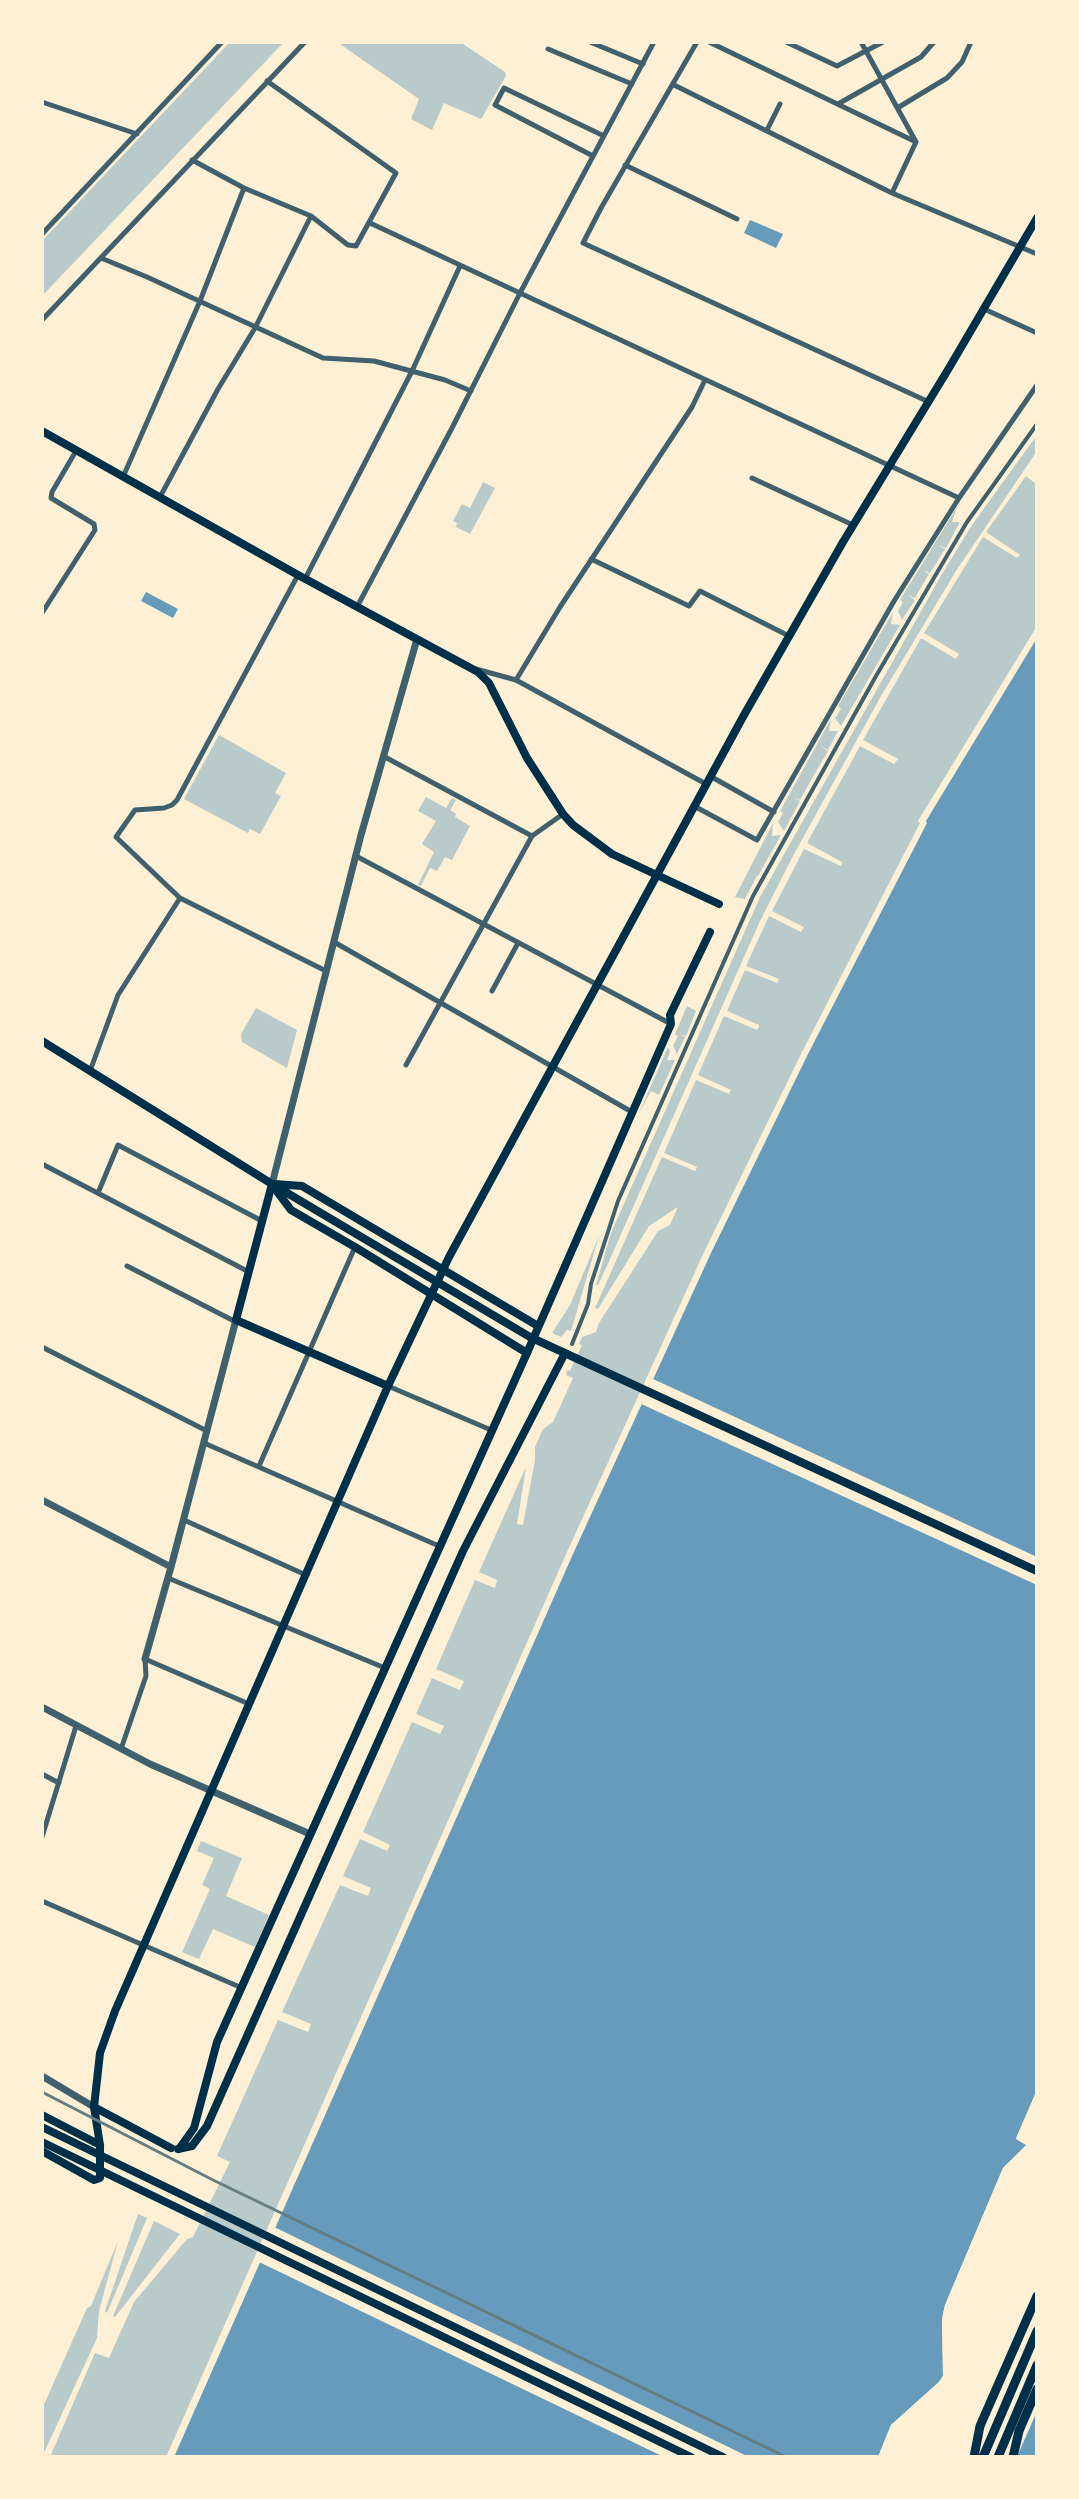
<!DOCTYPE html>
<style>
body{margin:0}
#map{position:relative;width:1079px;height:2499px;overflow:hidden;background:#fdf0d5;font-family:Inter,sans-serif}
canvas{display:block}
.frame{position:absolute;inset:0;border:44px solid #fdf0d5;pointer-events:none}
</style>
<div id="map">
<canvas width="1079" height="2499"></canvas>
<div class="frame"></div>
</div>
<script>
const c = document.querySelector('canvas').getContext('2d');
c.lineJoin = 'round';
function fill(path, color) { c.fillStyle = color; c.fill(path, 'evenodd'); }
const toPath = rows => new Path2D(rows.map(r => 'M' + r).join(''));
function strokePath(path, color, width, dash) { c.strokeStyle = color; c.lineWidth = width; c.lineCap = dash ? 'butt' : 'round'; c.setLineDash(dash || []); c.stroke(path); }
fill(toPath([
 [230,42,284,42,42,296,42,241],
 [337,42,460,42,505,72,506,76,481,119,444,103,432,130,411,119,419,99],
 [1037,435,1037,451,956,571,881,696,793,856,760,921,606,1268,598,1285,596,1285,611,1233,760,897,942,574,972,525],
 [1026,476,1037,485,1037,626,918,821,920,823,802,1052,705,1250,567,1552,166,2457,50,2457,95,2353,109,2358,134,2302,187,2239,193,2237,230,2162,217,2156,278,2020,308,2032,311,2024,282,2012,340,1885,368,1896,371,1888,343,1876,360,1839,387,1851,390,1845,363,1832,412,1722,440,1734,444,1726,416,1714,432,1678,460,1690,464,1681,436,1669,475,1580,495,1588,497,1580,479,1572,526,1467,517,1524,523,1525,535,1460,535,1447,543,1429,553,1422,573,1378,566,1375,567,1370,570,1371,582,1345,579,1344,582,1337,596,1332,599,1323,658,1231,670,1225,678,1207,649,1226,598,1309,595,1308,662,1157,695,1171,697,1167,664,1153,696,1080,729,1094,731,1090,698,1075,724,1016,757,1030,759,1027,759,1025,727,1011,745,970,777,983,779,979,746,966,769,916,801,932,804,927,772,911,804,849,841,866,842,862,807,843,860,746,894,764,898,759,863,740,921,638,956,659,959,654,924,633,983,537,1017,558,1020,555,986,532],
 [483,482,495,488,470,534,456,527,457,523,453,521,462,504,470,508],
 [957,507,952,522,960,522,946,548,938,545,945,549,930,573,923,570,929,574,915,598,908,595,915,600,902,620,898,611,903,602,900,600],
 [893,612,891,624,900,625,841,726,835,718,841,709,838,706],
 [831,719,829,731,838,731,828,750,820,746,828,751,814,775,807,771,814,775,800,800,793,797,800,801,784,831,778,822,783,813,780,811],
 [219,735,286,773,275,793,281,796,260,834,250,829,248,833,184,799],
 [426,797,446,808,452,798,456,800,450,810,456,814,455,817,470,826,452,860,445,857,437,871,430,868,421,886,418,885,434,852,422,844,436,821,418,811],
 [773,823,772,836,781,835,758,876,752,873,757,876,745,899,735,897],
 [687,1006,696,1011,686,1036,679,1034,685,1037,677,1054,673,1046,678,1036,675,1034],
 [256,1008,297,1030,287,1068,242,1042,241,1034],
 [668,1047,670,1051,667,1060,675,1060,659,1095,651,1091,638,1115],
 [599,1236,571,1331,567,1330,561,1337,552,1333,570,1305],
 [201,1841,242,1858,226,1896,269,1915,255,1947,213,1929,199,1959,182,1952,210,1889,202,1885,214,1858,197,1851],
 [138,2214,147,2218,107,2313,105,2311],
 [154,2221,180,2234,115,2317,113,2316],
 [118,2241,99,2311,97,2338,42,2457,42,2409,87,2308,91,2306]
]), '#b9caca');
fill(toPath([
 [750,220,783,234,776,248,744,233],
 [146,592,178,609,173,618,141,601],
 [1037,638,1037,2090,1016,2138,1027,2145,1003,2168,945,2305,942,2319,943,2376,939,2382,891,2425,878,2457,174,2457,573,1554,711,1253,808,1054,927,823,926,821],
 [1037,2411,1037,2457,1017,2457]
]), '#669bbc');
fill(toPath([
 [651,1378,1037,1557,1037,1585,639,1403],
 [1037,2090,1037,2098,1020,2137,1029,2143,1029,2146,1005,2170,948,2306,945,2319,946,2377,941,2385,894,2427,881,2457,878,2457,891,2425,939,2382,943,2376,942,2319,945,2305,1003,2168,1026,2145,1016,2139],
 [272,2226,749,2457,664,2457,257,2261]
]), '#fdf0d5');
strokePath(toPath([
 [572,1344,588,1304,591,1284,618,1201,753,896,876,676,948,554,967,522,1037,424]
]), '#3f606c', 4);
strokePath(toPath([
 [590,42,643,64],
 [697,42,601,208,583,243,929,402],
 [709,42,916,142],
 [786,42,837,66,883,42],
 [861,42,916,142,892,193],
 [548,49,632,84],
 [674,85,892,193,1037,254],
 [42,102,137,134],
 [838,104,921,57,934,42],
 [899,107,947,78,962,62,971,42],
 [767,130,780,104],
 [593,156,495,105,504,88,604,136],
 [192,160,244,188,311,216,348,245,356,246,396,173,267,81],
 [625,165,737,219],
 [370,223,959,498,1037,385],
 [42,234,222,42],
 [101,258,147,277,323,358,374,361,445,380,471,391],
 [984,309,1037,333],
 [42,320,305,42],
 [123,477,200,301,244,188],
 [752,478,853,525],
 [160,497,218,389,255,328,311,216],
 [591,559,689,606,700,591,789,636],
 [298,575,177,800,172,805,164,808,135,810,116,837,180,898,326,971],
 [305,579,412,371,460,266],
 [357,607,452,428,520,293,654,42],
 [42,613,95,530,94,524,51,498,52,492,76,451],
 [476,669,516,680,706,784],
 [516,680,560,607,692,407,705,380],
 [383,756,532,836],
 [710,776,774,812],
 [694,806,757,840,894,601,959,498],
 [356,856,671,1024],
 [334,942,632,1112],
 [492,991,518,943],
 [406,1065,532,836,563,814],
 [90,1071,118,995,180,898],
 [42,1164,249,1272],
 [98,1193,118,1145,262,1221],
 [127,1266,236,1322],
 [42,1347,207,1431],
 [388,1386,491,1430],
 [204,1443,439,1546],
 [259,1466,355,1247],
 [184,1520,306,1575],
 [168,1578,385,1668],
 [121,1749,146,1676,145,1659,249,1704],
 [42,1774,59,1783],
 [42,1837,76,1726],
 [42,1901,242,1988]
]), '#3f606c', 5);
strokePath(toPath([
 [272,1184,361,835,417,639],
 [42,1500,171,1567],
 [145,1659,171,1567,236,1320],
 [42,1707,150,1764,310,1834],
 [42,2076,94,2107]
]), '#3f606c', 7);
strokePath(toPath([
 [272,1184,236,1320,388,1386],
 [94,2107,100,2053,115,2011,388,1386,449,1257,744,715,843,542,949,368,1037,218],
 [178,2149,192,2146,207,2126,463,1551,565,1353],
 [179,2149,194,2128,217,2042,527,1353,671,1024,670,1015,710,932]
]), '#003049', 8);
strokePath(toPath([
 [42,431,298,575,478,672,489,683,527,758,563,814,573,825,612,854,719,904],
 [42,1041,272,1184,530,1337,1037,1571],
 [275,1184,302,1186,538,1326],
 [273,1186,291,1210,355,1247,527,1353],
 [94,2107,171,2148],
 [42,2115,100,2145],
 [42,2127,723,2457],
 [42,2142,691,2457],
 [42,2151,94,2180,100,2178,100,2145,94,2107]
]), '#003049', 8);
strokePath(toPath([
 [974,2457,980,2426,1037,2296],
 [983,2457,1037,2331],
 [998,2457,1037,2365],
 [1013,2457,1019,2431,1037,2389]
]), '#003049', 9);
strokePath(toPath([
 [42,2092,213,2180,786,2457]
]), '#657d81', 3);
</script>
